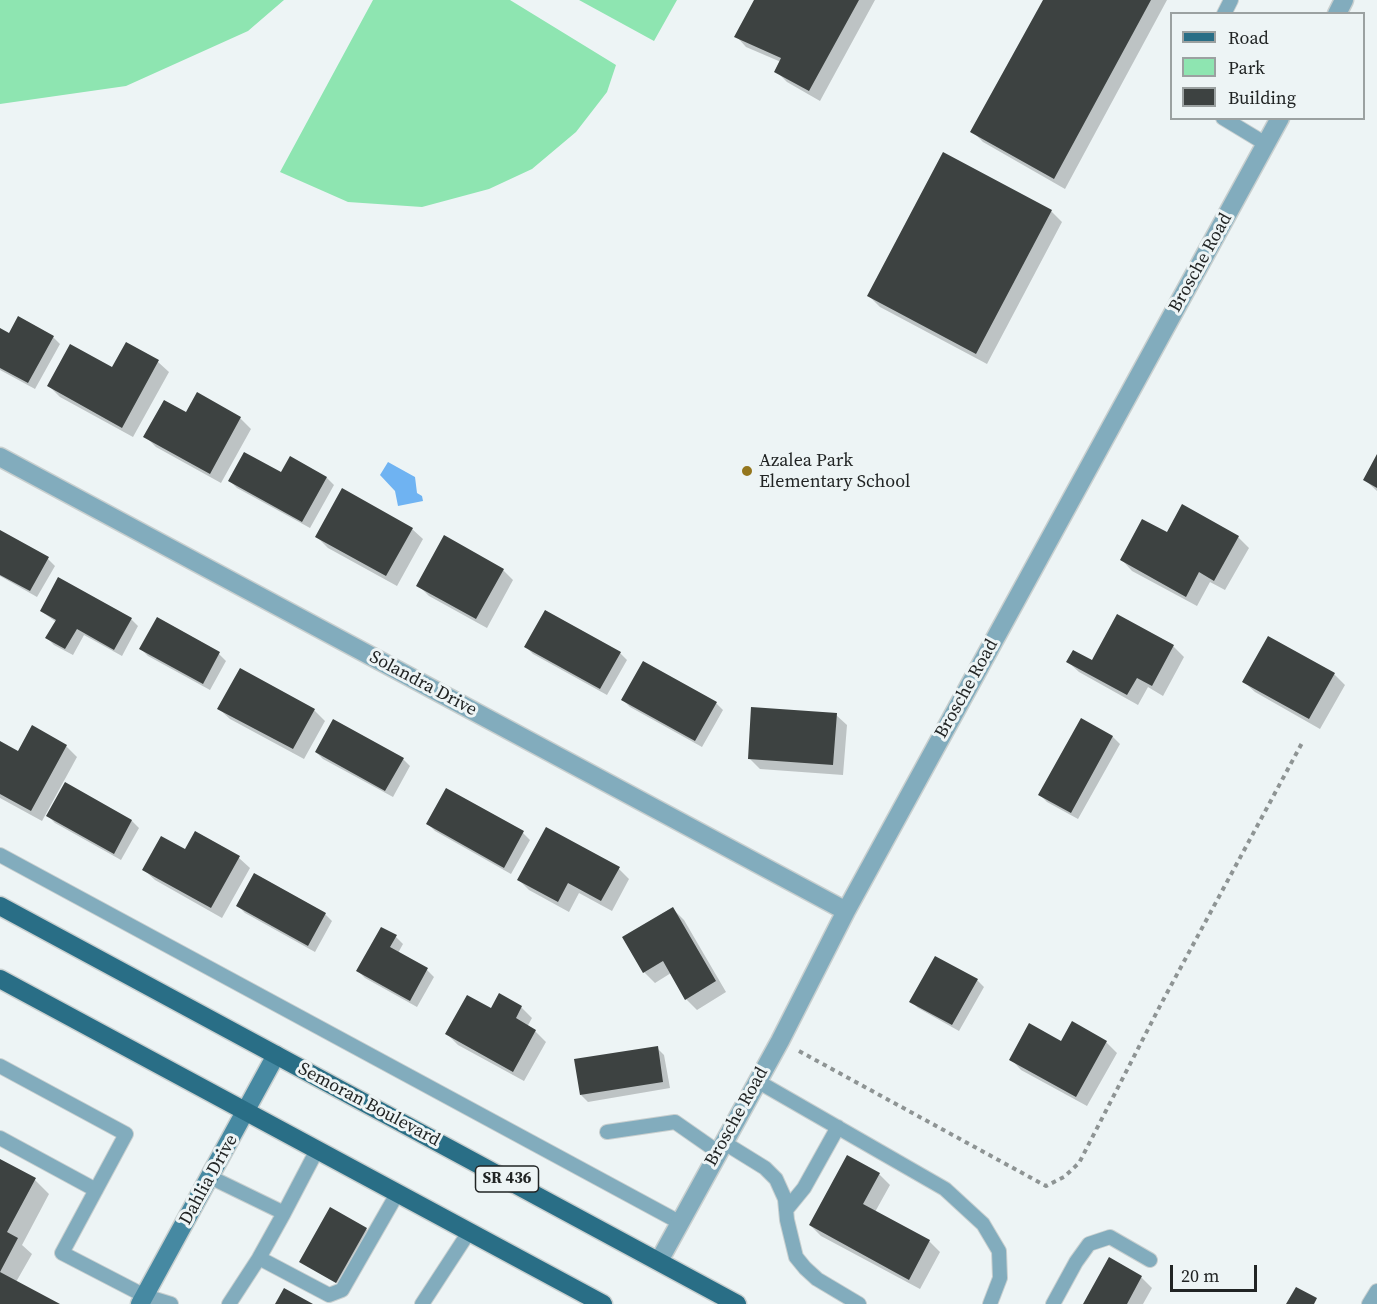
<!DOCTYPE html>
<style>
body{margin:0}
#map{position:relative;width:1377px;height:1304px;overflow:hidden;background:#edf4f5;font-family:"Source Serif 4",serif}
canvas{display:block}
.legend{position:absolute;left:1170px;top:12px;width:195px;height:108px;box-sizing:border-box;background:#edf4f5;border:2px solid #9ba1a1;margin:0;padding:8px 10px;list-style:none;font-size:18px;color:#212424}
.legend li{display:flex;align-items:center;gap:12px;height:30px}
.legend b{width:30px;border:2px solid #9ba1a1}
.scale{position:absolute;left:1170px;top:1265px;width:87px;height:27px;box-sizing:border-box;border:3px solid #212424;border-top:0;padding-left:8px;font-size:18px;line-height:21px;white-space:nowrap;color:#212424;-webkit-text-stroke:4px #edf4f5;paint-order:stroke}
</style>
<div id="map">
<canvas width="1377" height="1304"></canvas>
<ul class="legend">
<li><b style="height:8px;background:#296e86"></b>Road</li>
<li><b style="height:16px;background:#8ee5b1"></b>Park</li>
<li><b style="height:16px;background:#3d4241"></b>Building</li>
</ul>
<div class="scale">20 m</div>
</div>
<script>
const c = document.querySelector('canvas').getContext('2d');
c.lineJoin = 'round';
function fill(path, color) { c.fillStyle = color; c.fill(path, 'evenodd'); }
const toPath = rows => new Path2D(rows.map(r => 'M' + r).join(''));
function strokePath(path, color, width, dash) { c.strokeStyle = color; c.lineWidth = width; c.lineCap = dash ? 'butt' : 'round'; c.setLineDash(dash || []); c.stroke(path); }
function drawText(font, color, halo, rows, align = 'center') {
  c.font = font + ' "Source Serif 4",serif'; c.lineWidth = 6; c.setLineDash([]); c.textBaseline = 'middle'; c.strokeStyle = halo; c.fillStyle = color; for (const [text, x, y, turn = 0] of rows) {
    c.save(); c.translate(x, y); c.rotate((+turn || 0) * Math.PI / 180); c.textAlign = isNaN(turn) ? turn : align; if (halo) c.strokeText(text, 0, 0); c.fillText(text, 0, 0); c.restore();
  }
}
fill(toPath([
 [0,0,284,0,248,31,126,86,0,104],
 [373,0,510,0,616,65,607,92,576,132,532,169,489,189,422,207,348,202,280,172],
 [579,0,677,0,654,41]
]), '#8ee5b1');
fill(toPath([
 [388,462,415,477,417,493,422,496,423,501,398,506,395,491,380,475]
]), '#6fb3f2');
fill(toPath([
 [755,0,875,0,820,101,787,82,776,71,781,62,746,47,736,36],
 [1045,0,1167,0,1065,189,983,142,972,131],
 [1051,211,1062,222,987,364,880,307,869,296],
 [0,330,9,335,53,337,60,344,35,389,0,370],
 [127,344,158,362,169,372,133,437,60,397,49,386,113,369],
 [197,394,240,418,251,429,221,483,156,447,145,436,186,414],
 [1377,457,1377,491,1365,480],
 [290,458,327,478,334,485,310,528,237,488,230,481,281,474],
 [412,529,423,539,397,586,328,548,317,537],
 [0,532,48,559,55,566,37,597,0,576],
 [1167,534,1238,537,1249,548,1225,590,1210,582,1197,606,1132,571,1122,560],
 [503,570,513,580,487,628,429,596,418,585],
 [41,611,131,619,138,626,122,656,84,635,73,655,54,645,47,638,56,622],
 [157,619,219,654,226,661,210,690,148,656,141,649],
 [1173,646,1184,657,1163,696,1148,687,1138,705,1079,672,1068,662,1093,662],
 [526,647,620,653,627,660,607,695,533,654],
 [1334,674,1345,685,1320,729,1255,692,1244,682],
 [623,700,716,703,723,710,702,747,630,707],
 [219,709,314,710,325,721,304,759,230,719],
 [836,715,847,725,843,775,760,769,749,758],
 [1081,720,1113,737,1120,744,1078,819,1047,802,1040,795],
 [0,743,18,753,66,746,77,757,42,821,0,798],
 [316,752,403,759,410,766,393,797,323,759],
 [65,785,132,821,139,828,121,860,55,823,48,816],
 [428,824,523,833,530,840,511,874,435,831],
 [196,833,239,858,250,868,222,918,155,880,144,870,186,851],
 [619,869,629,879,612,911,579,893,569,912,529,890,518,879],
 [238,906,325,914,332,921,315,952,245,913],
 [673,909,684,920,726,992,697,1010,686,999,671,973,655,983,644,972],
 [382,929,396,937,403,944,398,953,427,970,434,977,417,1007,365,978,358,971],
 [977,980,984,987,959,1031,918,1008,911,1001],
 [500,995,521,1007,532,1018,527,1027,535,1031,546,1042,524,1081,458,1045,447,1034,491,1010],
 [1106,1042,1117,1053,1087,1106,1021,1070,1011,1059,1061,1043],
 [657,1048,664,1055,670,1088,588,1102,581,1095],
 [0,1161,35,1180,49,1194,22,1245,32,1254,16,1282,56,1304,0,1304],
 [879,1174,890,1185,875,1212,929,1241,940,1252,920,1289,821,1236,810,1225],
 [366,1229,369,1232,340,1285,301,1262],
 [1141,1277,1152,1288,1143,1304,1084,1304]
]), '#0003');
fill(toPath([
 [754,0,859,0,809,91,774,72,781,58,734,37],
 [1043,0,1151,0,1054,179,970,132],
 [943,152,1052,210,976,354,867,296],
 [18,316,54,336,28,383,0,368,0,328,9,333],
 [126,342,159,360,122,428,47,386,70,344,112,367],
 [197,392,241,417,210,474,143,437,164,400,186,412],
 [244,452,281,472,290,456,327,477,302,522,228,481],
 [1377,454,1377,488,1363,480],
 [342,488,413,528,386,576,315,537],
 [1182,504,1239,536,1214,581,1199,572,1186,597,1120,560,1142,519,1167,532],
 [0,530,49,557,30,591,0,575],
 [444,535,504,569,476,619,416,586],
 [58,577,132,618,114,650,77,629,65,649,45,638,56,620,40,611],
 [545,610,621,652,600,689,524,647],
 [1117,614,1174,645,1152,686,1137,678,1127,695,1066,662,1073,650,1092,660],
 [157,617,220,652,203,684,139,649],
 [1268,636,1335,673,1309,719,1242,682],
 [643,661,717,702,695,741,621,700],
 [240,668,315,709,293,749,217,709],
 [751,707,837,713,833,765,748,759],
 [1081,718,1113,736,1071,813,1038,795],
 [333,719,404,758,385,791,315,752],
 [32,725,67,745,31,811,0,794,0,741,18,751],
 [65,782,132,820,114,854,46,816],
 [446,788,524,831,504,868,426,824],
 [546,827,620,867,601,901,568,883,558,902,517,880],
 [195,831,240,856,211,908,142,870,161,836,185,849],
 [254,873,326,913,308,946,236,906],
 [673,907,716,981,685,1000,663,961,643,973,622,937],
 [381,927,397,935,390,947,428,968,410,1001,356,971],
 [935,956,978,979,952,1025,909,1002],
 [499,993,522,1006,516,1018,536,1030,513,1072,445,1034,467,995,491,1008],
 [1072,1021,1107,1041,1076,1097,1009,1060,1029,1023,1061,1041],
 [658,1046,663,1082,580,1095,574,1059],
 [847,1155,880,1173,863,1204,930,1240,909,1280,809,1225],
 [0,1159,36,1178,7,1232,18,1238,0,1272,60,1304,0,1304],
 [330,1207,367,1228,336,1283,299,1262],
 [1109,1257,1142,1276,1127,1304,1083,1304],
 [1296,1287,1317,1298,1314,1304,1286,1304],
 [284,1288,313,1304,275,1304]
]), '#3d4241');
const lane = toPath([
 [1224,14,1231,0],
 [1223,118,1266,144],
 [0,855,679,1222],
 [0,1066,126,1134,62,1253,145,1296,171,1304],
 [757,1081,945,1189,983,1224,999,1251,1000,1278,990,1304],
 [607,1132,675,1122,718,1152],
 [0,1138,96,1190],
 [723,1142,765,1168,776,1179,785,1199,787,1220,796,1257,805,1268,817,1279,859,1304],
 [210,1177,284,1213,259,1258],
 [786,1210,804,1188,838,1127],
 [284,1213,317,1150],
 [229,1304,259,1258,329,1295,342,1290,397,1194],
 [422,1304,469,1232],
 [1053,1304,1076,1262,1089,1244,1110,1237,1150,1260],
 [1369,1304,1377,1291]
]);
const street = toPath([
 [1337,14,1344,0],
 [0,457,846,911],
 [659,1261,780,1041,846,911,1280,118]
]);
const secondary = toPath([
 [140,1304,276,1055]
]);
const primary = toPath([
 [0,906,737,1304],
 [0,979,603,1304]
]);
strokePath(lane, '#c8cfcf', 16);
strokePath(street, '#c8cfcf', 21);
strokePath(secondary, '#c8cfcf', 21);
strokePath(primary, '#c8cfcf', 21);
strokePath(toPath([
 [799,1051,1046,1186,1064,1177,1079,1163,1161,1004,1302,743]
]), '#8e9494', 4, [4.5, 4.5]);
strokePath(lane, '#82acbd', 14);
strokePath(street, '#82acbd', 18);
strokePath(secondary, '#4689a2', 18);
strokePath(primary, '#296e86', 18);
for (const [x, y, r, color] of [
 [747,471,6,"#94761d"]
]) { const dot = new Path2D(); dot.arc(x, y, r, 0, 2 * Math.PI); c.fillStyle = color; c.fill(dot); strokePath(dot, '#edf4f5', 2); }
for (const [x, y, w] of [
 [507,1179,63]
]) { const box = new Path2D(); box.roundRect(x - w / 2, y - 13, w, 26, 4.5); c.fillStyle = '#edf4f5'; c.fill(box); strokePath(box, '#212424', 1.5); }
drawText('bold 16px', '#212424', null, [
 ["SR 436",507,1179]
]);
drawText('18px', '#212424', '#edf4f5', [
 ["Brosche Road",1201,263,-61],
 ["Solandra Drive",423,684,28],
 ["Brosche Road",967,689,-61],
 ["Semoran Boulevard",369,1105,28],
 ["Brosche Road",737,1117,-61],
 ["Dahlia Drive",209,1180,-61]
]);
drawText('18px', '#212424', '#edf4f5', [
 ["Azalea Park",759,461],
 ["Elementary School",759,482]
], 'left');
</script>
